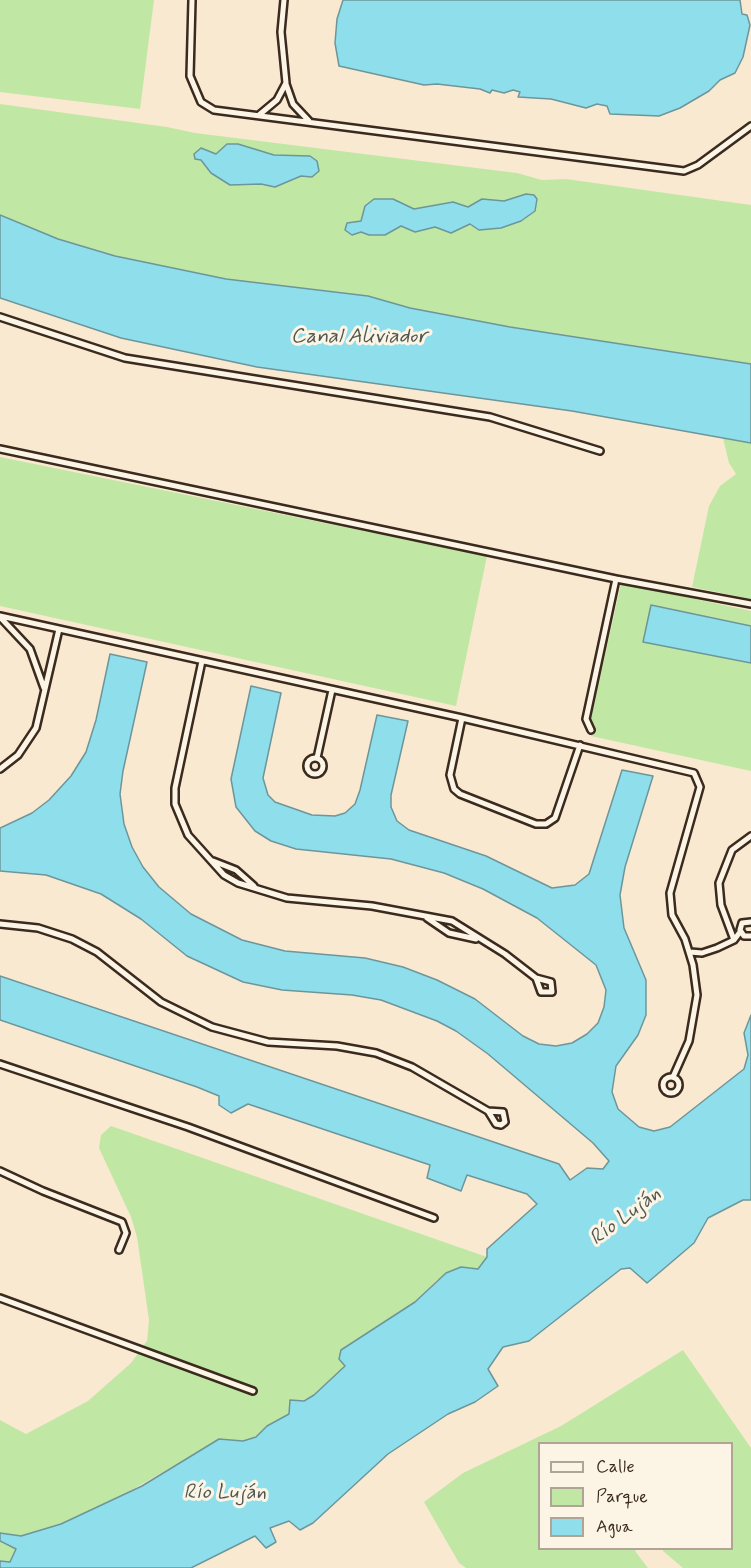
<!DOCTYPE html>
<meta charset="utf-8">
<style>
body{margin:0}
#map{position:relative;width:751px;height:1568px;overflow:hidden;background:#fae9d1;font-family:Mynerve,sans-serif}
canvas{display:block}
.legend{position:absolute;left:538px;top:1442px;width:195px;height:108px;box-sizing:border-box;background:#fcf5e5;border:2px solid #afa495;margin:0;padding:8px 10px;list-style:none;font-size:18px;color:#3b2a1e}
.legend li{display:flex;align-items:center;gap:12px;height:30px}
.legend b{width:30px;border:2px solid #afa495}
</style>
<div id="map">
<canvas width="751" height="1568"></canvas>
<ul class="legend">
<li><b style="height:8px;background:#fcf5e5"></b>Calle</li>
<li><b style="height:16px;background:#c0e8a4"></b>Parque</li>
<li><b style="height:16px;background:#8fdeec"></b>Agua</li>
</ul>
</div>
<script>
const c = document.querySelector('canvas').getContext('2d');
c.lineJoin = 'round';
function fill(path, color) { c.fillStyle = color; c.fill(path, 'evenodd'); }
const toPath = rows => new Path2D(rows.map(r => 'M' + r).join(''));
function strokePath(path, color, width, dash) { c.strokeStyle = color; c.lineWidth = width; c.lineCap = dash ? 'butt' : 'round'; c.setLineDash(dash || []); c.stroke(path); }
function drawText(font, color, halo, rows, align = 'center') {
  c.font = font + ' Mynerve,sans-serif'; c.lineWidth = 6; c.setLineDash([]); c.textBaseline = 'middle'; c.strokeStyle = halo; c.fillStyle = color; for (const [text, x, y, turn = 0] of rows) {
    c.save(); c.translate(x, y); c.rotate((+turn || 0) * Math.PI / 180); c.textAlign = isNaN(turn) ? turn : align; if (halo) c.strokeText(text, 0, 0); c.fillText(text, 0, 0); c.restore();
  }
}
fill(toPath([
 [0,0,154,0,140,109,0,92],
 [0,104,167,127,195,133,517,173,542,180,566,179,751,205,751,364,510,327,410,308,368,296,226,279,115,256,58,239,0,215],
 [723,438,751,443,751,599,692,587,709,506,720,486,736,474,729,463],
 [0,457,487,556,456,706,0,606],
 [621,583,751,611,751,626,651,605,643,642,751,663,751,771,591,736,591,719],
 [111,1126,487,1257,478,1270,437,1280,415,1302,341,1350,345,1366,314,1395,290,1406,289,1414,268,1426,256,1437,172,1467,112,1501,61,1524,21,1537,0,1533,0,1420,26,1434,88,1401,131,1363,147,1341,149,1320,137,1237,131,1217,99,1148,101,1135],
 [683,1350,751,1448,751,1568,683,1568,663,1551,663,1548,732,1548,732,1444,540,1444,540,1548,637,1549,635,1551,648,1568,466,1568,459,1563,424,1502,463,1473,561,1426],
 [0,1541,16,1549,10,1562,0,1561]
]), '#c0e8a4');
const water = toPath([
 [343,0,740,0,742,14,747,15,750,25,743,57,735,73,720,80,709,91,680,108,659,116,610,114,607,106,597,104,586,108,551,99,518,97,520,92,513,90,504,93,492,90,490,93,480,89,437,84,424,85,339,66,335,43,337,19,343,0],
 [227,144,238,144,274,155,310,156,317,161,319,171,312,177,301,176,275,187,261,184,230,185,211,173,201,160,195,159,194,154,201,148,216,154,227,144],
 [526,194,534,195,537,199,535,211,521,221,501,228,479,230,470,224,451,233,435,227,415,232,401,226,385,235,369,235,361,232,352,235,345,230,347,223,361,221,365,206,374,199,393,199,414,209,453,202,468,207,482,199,504,201,526,194],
 [0,215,58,239,115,256,226,279,368,296,410,308,510,327,751,364,751,443,572,411,257,367,121,338,0,298,0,215],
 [651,605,751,626,751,663,643,642,651,605],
 [110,654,147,662,123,771,120,794,124,824,132,847,143,867,159,887,191,914,242,940,285,951,365,958,403,967,437,980,475,999,523,1036,539,1044,556,1046,572,1043,587,1034,598,1023,604,1007,606,990,596,965,537,918,483,889,444,873,391,859,296,849,271,841,255,831,236,807,231,779,251,686,281,693,263,778,268,795,275,802,312,815,335,816,345,813,355,804,360,790,377,715,408,721,391,795,391,807,397,821,409,830,486,856,552,888,575,885,589,874,622,770,653,776,625,867,620,895,624,928,646,980,646,1015,638,1035,616,1066,612,1092,618,1109,639,1127,654,1131,670,1127,744,1069,748,1055,744,1033,751,1015,751,1200,743,1200,708,1218,694,1243,647,1283,630,1268,621,1269,529,1341,503,1347,488,1369,498,1386,475,1402,448,1414,388,1454,313,1523,300,1530,289,1521,270,1528,276,1542,266,1548,255,1536,191,1568,0,1568,0,1561,10,1562,16,1549,0,1541,0,1533,21,1536,61,1524,142,1486,219,1439,243,1441,256,1437,267,1426,289,1414,290,1400,304,1401,314,1395,345,1366,339,1359,341,1350,415,1302,446,1273,461,1267,478,1269,487,1257,487,1249,537,1204,527,1194,467,1175,461,1191,427,1178,430,1165,248,1104,231,1113,219,1105,219,1096,197,1087,0,1020,0,976,559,1164,570,1180,587,1168,603,1169,609,1161,593,1143,488,1054,456,1031,437,1021,381,1000,352,995,282,990,243,982,187,956,141,919,101,894,46,875,0,871,0,828,32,813,49,800,71,776,86,752,96,720,110,654]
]);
fill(water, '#8fdeec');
strokePath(water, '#6d969a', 1.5);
const street = toPath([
 [192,0,190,76,201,102,214,110,684,171,698,165,751,126],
 [286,84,293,104,309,121],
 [259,115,277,100,286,83,281,32,284,0],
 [0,317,125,358,490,417,600,451],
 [0,449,616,579,751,604],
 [0,616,462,718,694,773,700,787,670,893,672,915,685,939,693,965,697,995,689,1041,673,1077],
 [0,617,30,649,44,688],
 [202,661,175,788,175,804,188,835,224,875,238,883,287,898,372,906,452,921,505,954,536,978],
 [462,718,450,775,454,789,460,794,536,824,546,824,555,818,580,745],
 [591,730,586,719,616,579],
 [317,758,332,690],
 '307 766a8 8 0 1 1 16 0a8 8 0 1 1-16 0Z',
 [0,769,18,755,36,728,59,629],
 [213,861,236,870,254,886],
 [427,918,449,933,476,939],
 [751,922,742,923,740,930,744,936,751,936],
 [0,924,38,928,72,939,97,952,161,1002,212,1027,268,1042,337,1046,376,1053,412,1067,488,1111],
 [734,940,721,905,719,883,732,850,751,836],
 [690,952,702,953,717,948,734,940,740,932],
 [536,978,551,982,552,992,541,992,536,978],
 [0,1064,188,1127,434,1218],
 '663 1085a8 8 0 1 1 16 0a8 8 0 1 1-16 0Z',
 [488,1111,503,1112,505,1122,501,1125,496,1124,488,1111],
 [0,1171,43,1191,122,1222,126,1233,119,1250],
 [0,1298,253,1391]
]);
strokePath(street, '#3b2a1e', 10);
strokePath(street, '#fcf5e5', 5);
drawText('italic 21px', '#505752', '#fcf5e5', [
 ["Canal Aliviador",359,338],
 ["Río Luján",626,1217,-37],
 ["Río Luján",225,1494]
]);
</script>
